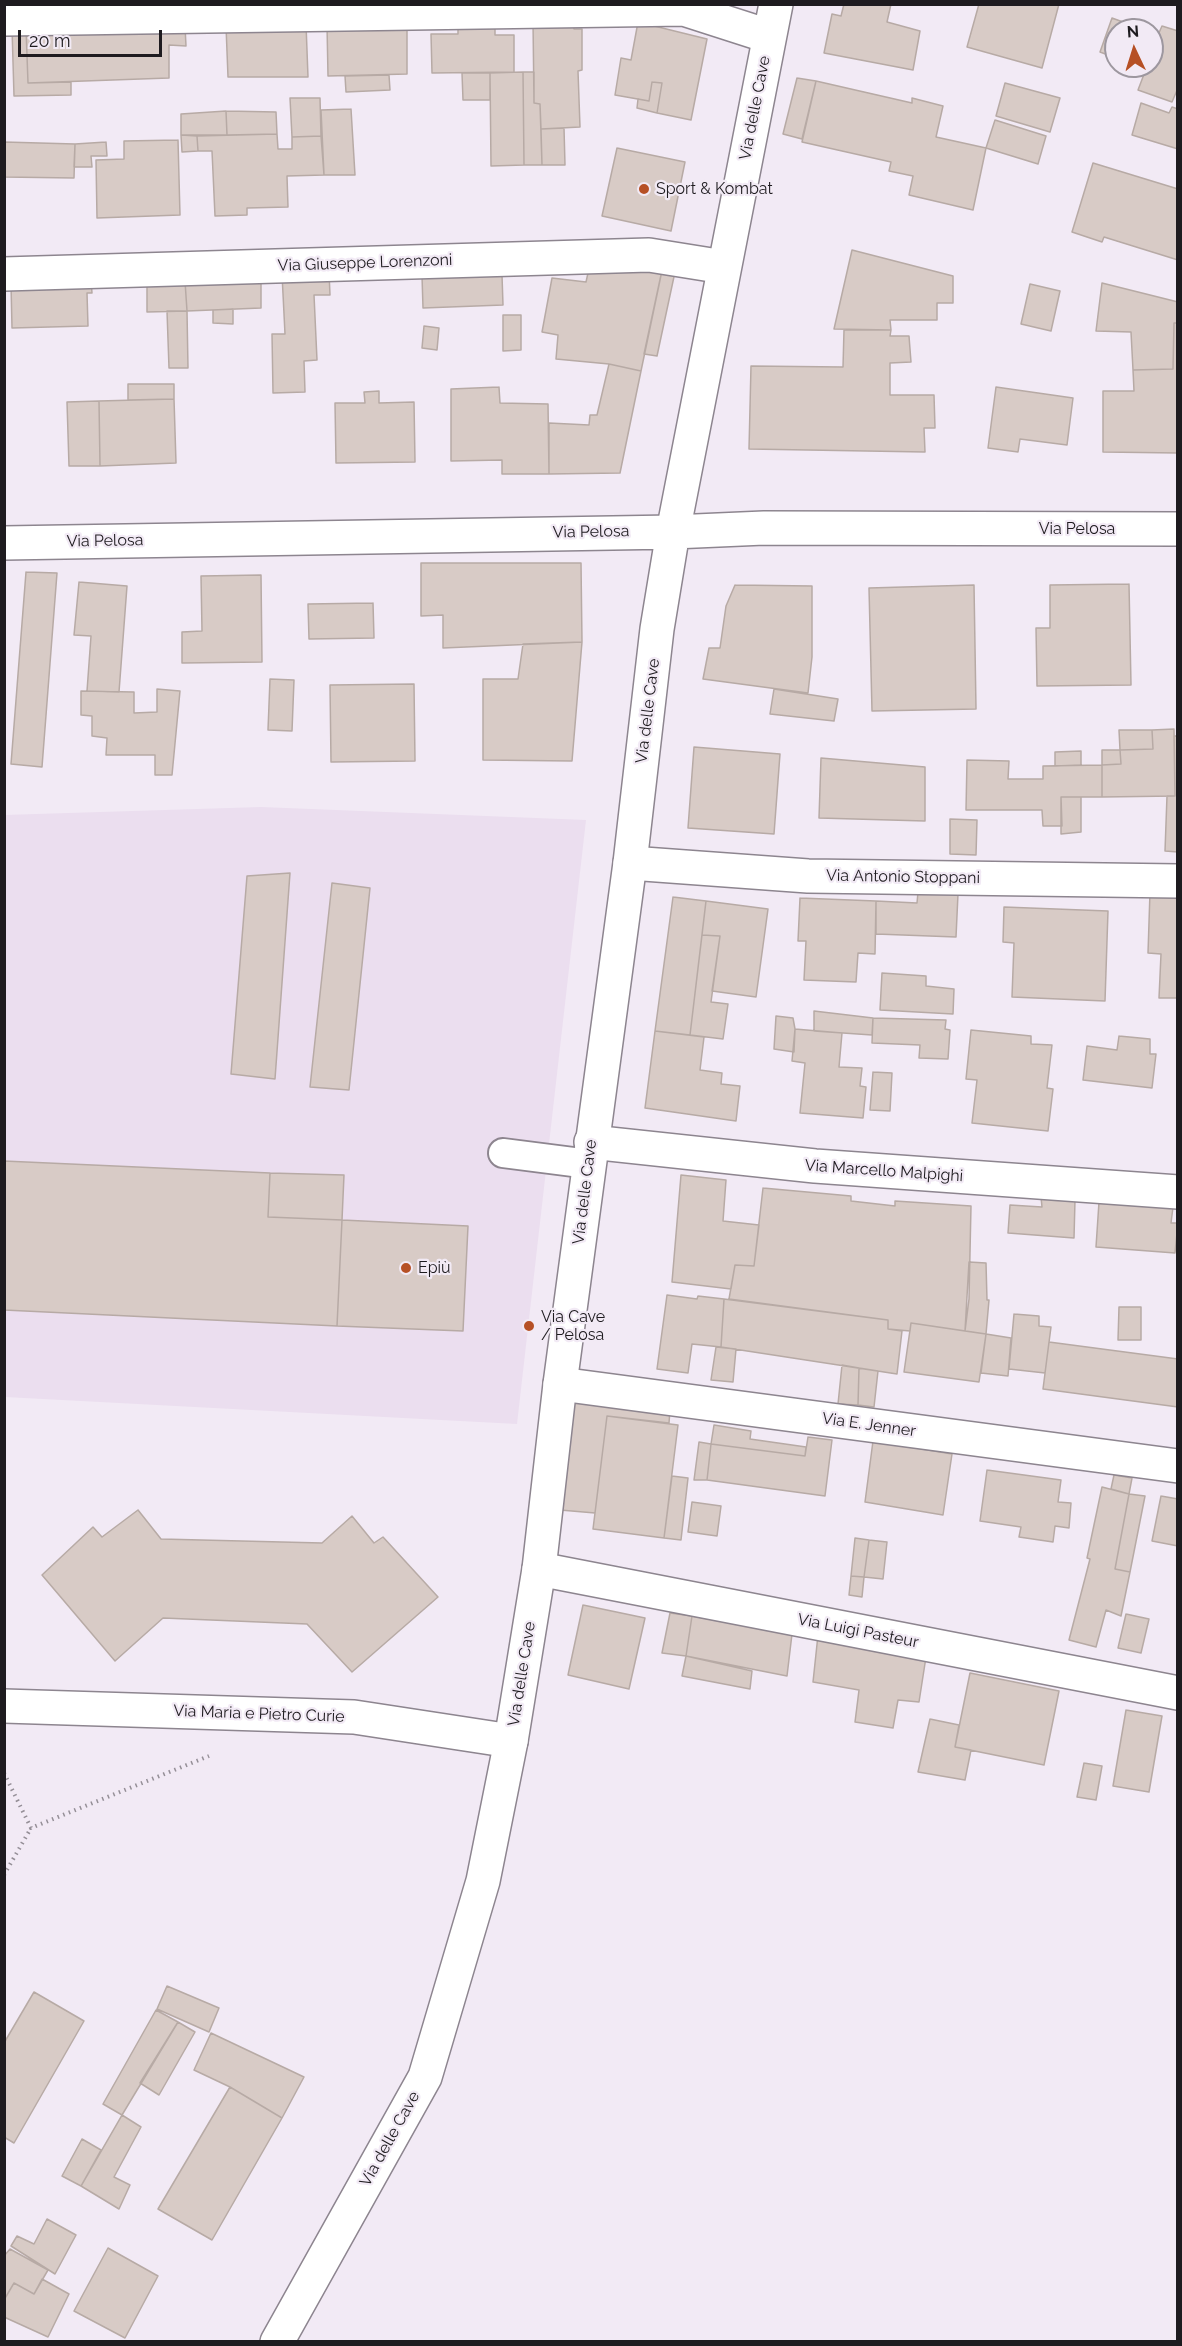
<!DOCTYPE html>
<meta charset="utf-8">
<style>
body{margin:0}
#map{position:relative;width:1182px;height:2346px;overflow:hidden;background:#f2eaf5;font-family:Raleway,sans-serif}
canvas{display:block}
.frame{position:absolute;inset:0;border:6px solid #1e1b1f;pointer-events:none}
.north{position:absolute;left:1104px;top:18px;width:60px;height:60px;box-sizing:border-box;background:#f2eaf5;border:2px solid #9d979f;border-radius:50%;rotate:356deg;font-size:16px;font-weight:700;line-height:24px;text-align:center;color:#1e1b1f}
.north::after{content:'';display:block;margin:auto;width:21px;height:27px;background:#b65025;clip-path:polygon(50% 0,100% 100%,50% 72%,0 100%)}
.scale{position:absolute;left:18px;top:30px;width:144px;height:27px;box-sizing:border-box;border:3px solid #1e1b1f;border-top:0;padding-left:8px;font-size:18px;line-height:21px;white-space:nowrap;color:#1e1b1f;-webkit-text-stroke:4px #f2eaf5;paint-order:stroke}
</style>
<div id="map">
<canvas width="1182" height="2346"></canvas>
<div class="frame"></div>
<div class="north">N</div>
<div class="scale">20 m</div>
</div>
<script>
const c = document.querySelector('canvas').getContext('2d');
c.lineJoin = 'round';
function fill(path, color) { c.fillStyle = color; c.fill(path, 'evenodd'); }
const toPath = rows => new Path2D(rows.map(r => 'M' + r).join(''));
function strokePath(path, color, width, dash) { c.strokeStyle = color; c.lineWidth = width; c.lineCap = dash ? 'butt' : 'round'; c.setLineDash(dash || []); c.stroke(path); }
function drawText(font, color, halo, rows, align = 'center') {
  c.font = font + ' Raleway,sans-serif'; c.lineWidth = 4.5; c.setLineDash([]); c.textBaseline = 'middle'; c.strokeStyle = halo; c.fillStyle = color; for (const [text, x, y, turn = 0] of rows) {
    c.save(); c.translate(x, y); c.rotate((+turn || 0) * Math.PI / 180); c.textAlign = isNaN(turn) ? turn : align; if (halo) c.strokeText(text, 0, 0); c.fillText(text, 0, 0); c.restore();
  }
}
fill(toPath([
 [261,807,586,820,517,1424,5,1397,4,815]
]), '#ebdeef');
const building = toPath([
 [844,4,891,4,887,22,920,31,913,70,824,53,832,14,841,16,844,4],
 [979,4,1059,4,1042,68,967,47,979,4],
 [1112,18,1145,30,1116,30,1116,58,1100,52,1112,18],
 [573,19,574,29,582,29,582,70,578,71,580,127,541,129,540,104,534,103,533,21,573,19],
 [407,21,407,74,328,76,327,25,407,21],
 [458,21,495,21,495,35,514,35,514,72,432,73,431,34,458,34,458,21],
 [638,22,707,39,691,120,657,113,662,83,652,82,649,101,615,95,621,58,631,60,638,22],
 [306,24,308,77,228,77,226,26,306,24],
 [185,26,186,46,169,45,169,78,28,83,26,28,185,26],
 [1162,26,1178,31,1178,88,1172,102,1138,90,1146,69,1138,66,1152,66,1152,33,1158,35,1162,26],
 [12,28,26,28,28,83,71,82,71,95,14,96,12,28],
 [523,72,524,165,491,166,490,73,523,72],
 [523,72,534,72,534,103,540,104,542,165,524,165,523,72],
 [462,73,490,73,490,100,463,100,462,73],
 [389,75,390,90,346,92,345,76,389,75],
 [797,78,816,81,802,139,783,134,797,78],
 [816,81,912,103,912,98,943,106,936,137,986,148,973,210,909,195,913,176,889,171,891,162,802,142,816,81],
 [652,82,662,83,657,113,637,108,638,99,649,101,652,82],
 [1005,83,1060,98,1050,132,996,116,1005,83],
 [290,98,320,98,321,136,292,137,290,98],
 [1141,103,1169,113,1172,107,1178,109,1178,149,1132,135,1141,103],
 [351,109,355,175,324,175,321,110,351,109],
 [226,111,276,112,277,134,227,135,226,111],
 [226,111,227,135,181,135,181,114,226,111],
 [995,120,1046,136,1038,164,986,148,995,120],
 [564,128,565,165,542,165,541,129,564,128],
 [277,134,278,149,292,149,292,137,321,136,324,175,287,176,288,207,247,208,247,215,215,216,212,151,198,151,197,136,277,134],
 [181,135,197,136,198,151,182,152,181,135],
 [178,140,180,215,97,218,96,160,124,159,124,141,178,140],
 [4,142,75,144,74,178,4,177,4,142],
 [106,142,107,156,91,156,92,167,74,167,75,144,106,142],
 [617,148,685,162,671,231,602,216,617,148],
 [1093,163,1178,189,1178,260,1104,237,1102,242,1072,232,1093,163],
 [852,250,953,276,953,303,937,303,937,320,890,320,891,330,834,329,852,250],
 [664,261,641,371,609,364,556,359,558,335,542,332,552,278,586,282,590,264,664,261],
 [664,261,675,272,657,356,644,354,664,261],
 [329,272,330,295,314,295,317,360,304,361,305,392,273,393,272,334,285,334,282,274,329,272],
 [502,275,503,305,423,308,422,276,502,275],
 [91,280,92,293,87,293,88,326,12,328,11,284,91,280],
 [261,280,261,308,187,311,185,281,261,280],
 [185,281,187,311,147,312,147,282,185,281],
 [1102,283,1178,302,1178,323,1174,323,1173,369,1133,370,1131,332,1096,331,1102,283],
 [1030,284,1060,291,1051,331,1021,324,1030,284],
 [233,309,233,324,213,323,213,310,233,309],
 [167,311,187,311,188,368,169,368,167,311],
 [503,315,521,315,521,350,503,351,503,315],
 [1174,323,1178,323,1178,453,1103,452,1103,391,1134,391,1133,370,1173,369,1174,323],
 [424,326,439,328,437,350,422,348,424,326],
 [844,330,891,330,890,336,909,336,911,362,890,363,890,395,934,395,935,428,924,428,925,452,749,449,751,366,843,367,844,330],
 [609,364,641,371,620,473,549,474,549,423,589,425,590,415,597,415,609,364],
 [128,384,174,384,174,399,128,400,128,384],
 [499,387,500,403,548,404,549,474,502,474,502,460,451,461,451,389,499,387],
 [996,387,1073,398,1067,445,1020,439,1018,452,988,448,996,387],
 [379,391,379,403,414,402,415,462,336,463,335,403,365,403,364,392,379,391],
 [174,399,176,463,100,466,99,401,174,399],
 [99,401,100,466,69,466,67,402,99,401],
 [421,563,581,563,582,642,443,648,443,615,421,616,421,563],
 [26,572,57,573,42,767,11,764,26,572],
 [261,575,262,662,182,663,182,632,202,631,201,576,261,575],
 [79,582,127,586,119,692,87,691,91,636,74,635,79,582],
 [1129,584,1131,685,1037,686,1036,628,1050,628,1050,585,1129,584],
 [735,585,812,586,812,657,808,693,703,679,709,648,720,648,726,606,735,585],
 [974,585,976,709,872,711,869,588,974,585],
 [373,603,374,638,309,639,308,604,373,603],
 [582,642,572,761,483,760,483,679,518,679,523,644,582,642],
 [270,679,294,680,292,731,268,730,270,679],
 [414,684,415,761,331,762,330,685,414,684],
 [157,689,180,691,172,775,155,775,155,755,106,755,107,738,92,736,92,716,81,715,81,691,134,692,134,713,157,712,157,689],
 [774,689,838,699,834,721,770,714,774,689],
 [1174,729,1175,796,1102,797,1102,765,1121,764,1120,750,1153,749,1152,730,1174,729],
 [1119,730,1152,730,1153,749,1120,750,1119,730],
 [1174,736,1178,736,1178,852,1165,851,1167,796,1175,796,1174,736],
 [694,747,780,754,774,834,688,828,694,747],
 [1102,750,1120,750,1121,764,1102,765,1102,750],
 [1081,751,1081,765,1055,766,1055,752,1081,751],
 [821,758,925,767,925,821,819,818,821,758],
 [967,760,1009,761,1008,779,1043,779,1043,766,1102,765,1102,797,1061,797,1062,826,1043,826,1042,810,966,810,967,760],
 [1061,797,1081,797,1081,832,1061,834,1061,797],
 [950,819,977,820,976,855,950,854,950,819],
 [290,873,275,1079,231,1074,247,876,290,873],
 [332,883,370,888,349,1090,310,1087,332,883],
 [918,892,958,894,956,937,876,934,876,901,917,903,918,892],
 [1150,892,1178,893,1178,998,1159,998,1161,954,1148,953,1150,892],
 [673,897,706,901,690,1035,655,1031,673,897],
 [800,898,876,901,875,954,858,953,856,982,804,980,806,941,798,941,800,898],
 [706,901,768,909,756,997,712,991,720,936,702,935,706,901],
 [1004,907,1108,911,1105,1001,1012,997,1014,943,1003,942,1004,907],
 [702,935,720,936,711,1002,728,1004,723,1039,690,1035,702,935],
 [882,973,926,976,926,986,954,989,953,1014,880,1010,882,973],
 [814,1011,873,1018,872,1035,814,1031,814,1011],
 [776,1016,793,1018,795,1029,794,1052,774,1049,776,1016],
 [873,1018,946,1020,945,1029,950,1030,948,1059,919,1058,920,1045,872,1043,873,1018],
 [795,1029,842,1033,839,1067,862,1068,860,1086,866,1087,863,1118,800,1113,805,1063,792,1061,795,1029],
 [971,1030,1031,1036,1031,1044,1052,1045,1047,1088,1053,1089,1048,1131,972,1123,977,1080,966,1079,971,1030],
 [655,1031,704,1037,700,1070,722,1073,721,1084,740,1086,736,1121,645,1108,655,1031],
 [1119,1036,1150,1039,1150,1054,1156,1054,1152,1088,1083,1080,1087,1046,1117,1050,1119,1036],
 [873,1072,892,1073,890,1111,870,1110,873,1072],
 [4,1161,270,1173,268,1217,342,1220,337,1326,4,1310,4,1161],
 [270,1173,344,1175,342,1220,268,1217,270,1173],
 [681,1175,726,1180,723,1221,759,1225,754,1266,735,1265,731,1289,672,1282,681,1175],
 [763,1188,851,1196,851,1201,895,1206,895,1201,971,1206,969,1299,965,1331,911,1323,910,1331,888,1329,888,1320,729,1299,735,1265,754,1266,763,1188],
 [1041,1197,1075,1200,1074,1238,1008,1233,1010,1205,1042,1207,1041,1197],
 [1099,1202,1173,1207,1171,1223,1178,1223,1175,1253,1096,1247,1099,1202],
 [342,1220,468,1226,463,1331,337,1326,342,1220],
 [969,1262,986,1263,987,1300,989,1300,986,1334,965,1331,969,1262],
 [667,1295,697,1299,698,1296,724,1299,721,1347,692,1344,688,1373,657,1369,667,1295],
 [724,1299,888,1320,888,1329,902,1331,897,1374,721,1347,724,1299],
 [1119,1307,1141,1307,1141,1340,1118,1340,1119,1307],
 [1014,1314,1039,1316,1039,1326,1051,1327,1045,1373,1009,1369,1014,1314],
 [911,1323,986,1334,979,1382,904,1372,911,1323],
 [986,1334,1011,1338,1008,1376,981,1373,986,1334],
 [1049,1342,1178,1359,1178,1407,1043,1389,1049,1342],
 [716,1347,736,1349,733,1382,711,1380,716,1347],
 [842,1365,859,1368,858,1405,838,1404,842,1365],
 [859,1368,878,1371,874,1407,858,1405,859,1368],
 [575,1397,670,1410,669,1423,607,1416,595,1513,560,1510,575,1397],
 [607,1416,678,1425,664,1538,593,1529,607,1416],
 [714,1425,751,1431,750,1439,806,1447,805,1456,711,1444,714,1425],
 [808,1437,832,1440,825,1496,707,1480,711,1444,805,1456,808,1437],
 [873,1441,952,1454,943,1515,865,1502,873,1441],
 [699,1442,711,1444,707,1480,694,1480,699,1442],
 [987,1470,1061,1480,1058,1502,1071,1503,1069,1528,1055,1526,1053,1542,1019,1537,1021,1527,980,1521,987,1470],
 [1114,1475,1132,1478,1129,1494,1111,1489,1114,1475],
 [672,1476,688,1478,681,1540,664,1538,672,1476],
 [1102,1487,1129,1494,1115,1569,1130,1572,1121,1616,1106,1610,1096,1647,1069,1640,1090,1559,1087,1558,1102,1487],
 [1129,1494,1145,1496,1130,1572,1115,1569,1129,1494],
 [1161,1496,1178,1499,1178,1546,1152,1541,1161,1496],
 [692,1502,721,1506,717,1536,688,1532,692,1502],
 [138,1510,161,1539,322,1543,352,1516,374,1543,383,1537,438,1597,352,1672,307,1624,163,1618,115,1661,42,1575,93,1527,102,1537,138,1510],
 [855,1538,869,1540,864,1577,851,1576,855,1538],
 [869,1540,887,1542,883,1579,864,1577,869,1540],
 [851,1576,864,1577,862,1597,849,1595,851,1576],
 [583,1605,645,1618,629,1689,568,1675,583,1605],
 [670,1613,692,1616,686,1656,662,1653,670,1613],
 [1126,1614,1149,1619,1141,1653,1118,1648,1126,1614],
 [692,1616,792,1634,787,1676,686,1656,692,1616],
 [818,1635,926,1657,919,1702,898,1700,893,1728,855,1722,859,1690,813,1682,818,1635],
 [686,1656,752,1671,750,1689,682,1676,686,1656],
 [970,1673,1059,1691,1044,1765,955,1747,970,1673],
 [1126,1710,1162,1716,1149,1792,1113,1786,1126,1710],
 [930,1719,959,1725,955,1747,971,1750,965,1780,918,1772,930,1719],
 [1084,1763,1102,1766,1096,1800,1077,1797,1084,1763],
 [167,1986,219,2008,209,2032,157,2009,167,1986],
 [34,1992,84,2021,14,2143,4,2137,4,2043,34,1992],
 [156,2010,178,2022,122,2115,103,2104,156,2010],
 [178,2022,195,2032,159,2095,140,2083,178,2022],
 [211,2033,304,2077,282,2118,230,2087,194,2070,211,2033],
 [230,2087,282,2118,212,2240,158,2209,230,2087],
 [122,2115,141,2127,114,2177,130,2185,119,2209,81,2186,122,2115],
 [82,2139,101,2150,81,2186,62,2176,82,2139],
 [47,2219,76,2235,55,2274,11,2246,17,2236,34,2244,47,2219],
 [108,2248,158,2276,125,2338,74,2311,108,2248],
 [10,2249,48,2270,34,2294,14,2283,4,2300,4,2256,10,2249],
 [42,2279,69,2294,48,2337,4,2317,4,2300,14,2283,34,2294,42,2279]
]);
fill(building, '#d8cbc6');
strokePath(building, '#b7aaa5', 1.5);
const service = toPath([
 [503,1153,589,1164]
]);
const minor = toPath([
 [4,19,684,9,768,36],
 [4,274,649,255,724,267],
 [630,863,808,876,1178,881],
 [591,1142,815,1166,1178,1192],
 [560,1384,1178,1466],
 [539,1569,1178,1693],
 [4,1706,354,1717,511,1741]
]);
const tertiary = toPath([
 [4,543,673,532,764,528,1178,529],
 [277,2342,425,2077,483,1881,511,1741,539,1569,560,1384,630,863,657,629,673,532,776,4]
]);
strokePath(service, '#8d858f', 32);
strokePath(minor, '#8d858f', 36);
strokePath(tertiary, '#8d858f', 36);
strokePath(toPath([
 [4,1773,31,1828,209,1756],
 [4,1875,31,1828]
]), '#958f97', 4, [1.5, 4.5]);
strokePath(service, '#fff', 28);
strokePath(minor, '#fff', 33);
strokePath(tertiary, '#fff', 33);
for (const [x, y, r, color] of [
 [644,189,6,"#b65025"],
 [406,1268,6,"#b65025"],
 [529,1326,6,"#b65025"]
]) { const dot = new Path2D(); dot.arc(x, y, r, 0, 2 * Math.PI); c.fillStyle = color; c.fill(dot); strokePath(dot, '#f2eaf5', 2); }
drawText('16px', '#1e1b1f', '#f2eaf5', [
 ["Via delle Cave",755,108,-79],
 ["Via Giuseppe Lorenzoni",365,263,-2],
 ["Via Pelosa",1077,529],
 ["Via Pelosa",591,532,-1],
 ["Via Pelosa",105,541,-1],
 ["Via delle Cave",648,711,-83],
 ["Via Antonio Stoppani",903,877,1],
 ["Via Marcello Malpighi",884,1171,4],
 ["Via delle Cave",585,1192,-83],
 ["Via E. Jenner",869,1425,8],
 ["Via Luigi Pasteur",858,1631,11],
 ["Via delle Cave",522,1674,-81],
 ["Via Maria e Pietro Curie",259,1714,2],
 ["Via delle Cave",390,2139,-61]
]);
drawText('16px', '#1e1b1f', '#f2eaf5', [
 ["Sport & Kombat",656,189],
 ["Epiù",418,1268],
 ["Via Cave",541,1317],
 ["/ Pelosa",541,1335]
], 'left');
</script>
